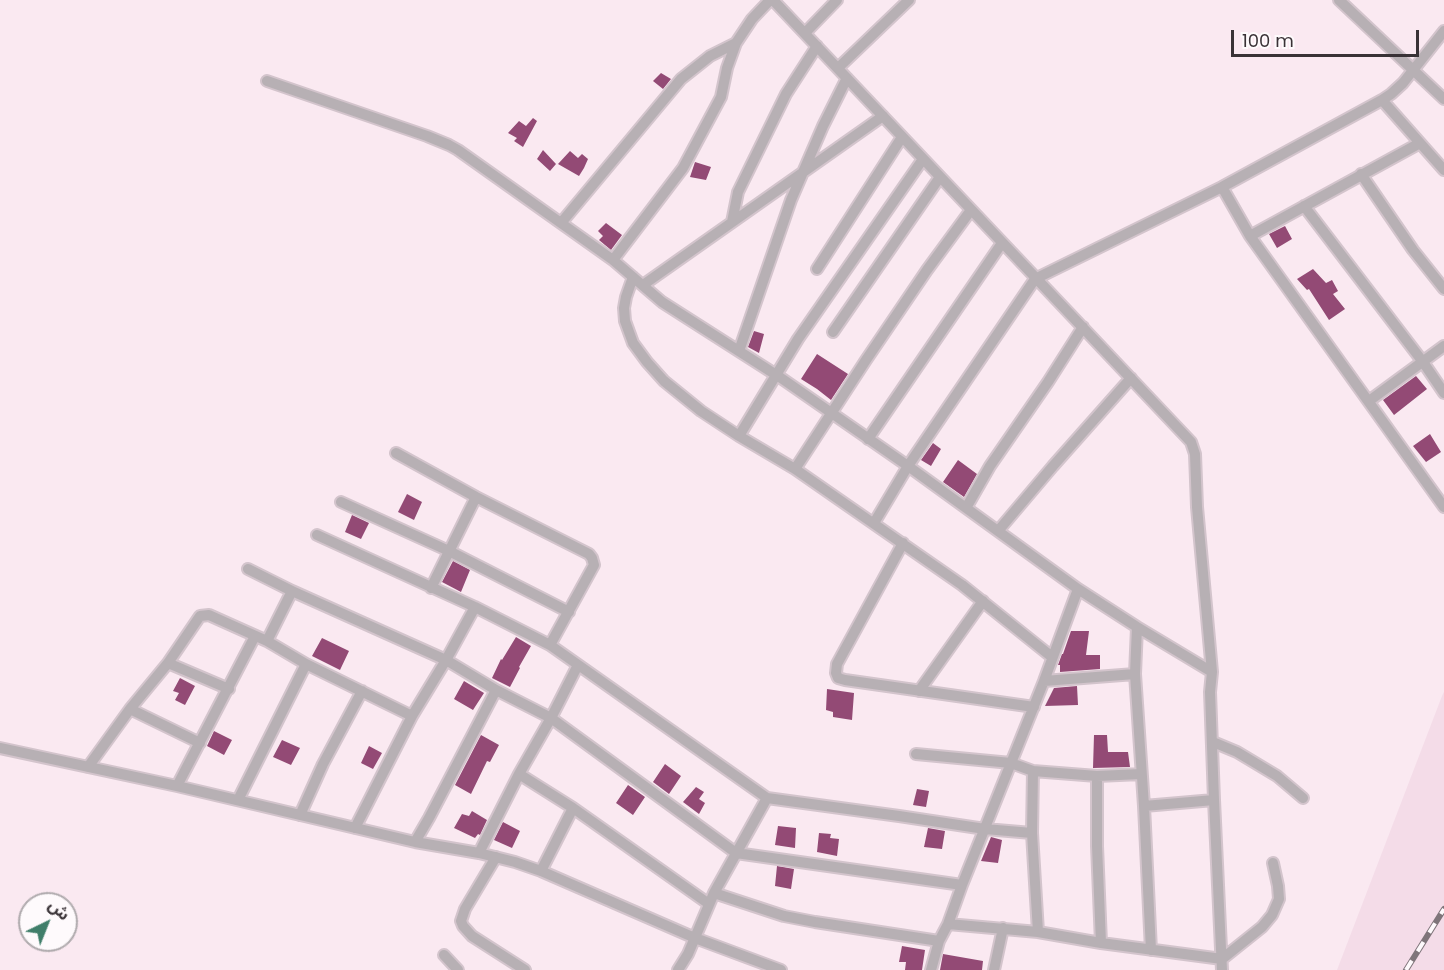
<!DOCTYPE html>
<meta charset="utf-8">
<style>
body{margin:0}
#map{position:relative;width:1444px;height:970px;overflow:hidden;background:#fae9f1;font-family:Poppins,"Noto Sans Arabic",sans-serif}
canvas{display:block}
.north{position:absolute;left:18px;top:892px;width:60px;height:60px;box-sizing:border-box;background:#fefafc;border:2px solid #afaaad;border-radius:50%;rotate:43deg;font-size:16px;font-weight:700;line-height:24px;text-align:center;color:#393236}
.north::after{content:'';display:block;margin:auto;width:21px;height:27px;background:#407e6a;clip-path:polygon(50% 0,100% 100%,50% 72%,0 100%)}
.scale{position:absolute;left:1231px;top:30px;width:188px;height:27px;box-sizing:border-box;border:3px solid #393236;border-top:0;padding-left:8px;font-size:18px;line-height:21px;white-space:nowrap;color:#393236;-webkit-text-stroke:4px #fefafc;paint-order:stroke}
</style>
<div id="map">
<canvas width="1444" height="970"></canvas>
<div class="north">ش</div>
<div class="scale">100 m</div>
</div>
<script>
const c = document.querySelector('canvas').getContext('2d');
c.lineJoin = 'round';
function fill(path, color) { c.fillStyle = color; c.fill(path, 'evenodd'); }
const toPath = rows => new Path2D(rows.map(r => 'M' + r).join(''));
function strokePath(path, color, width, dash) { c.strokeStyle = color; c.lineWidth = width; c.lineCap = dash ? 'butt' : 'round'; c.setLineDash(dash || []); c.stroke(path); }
fill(toPath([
 [1444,692,1444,970,1337,970,1442,696]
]), '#f4dce8');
fill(toPath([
 [661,73,671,79,663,89,653,81],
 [533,118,537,121,523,147,514,141,517,138,508,133,519,121,526,126],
 [543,150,556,164,550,171,537,159],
 [570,151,578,158,582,154,588,159,584,168,579,176,558,164],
 [695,162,711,167,706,180,690,177],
 [606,223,622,235,611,250,599,240,603,236,598,231],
 [1285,226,1292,239,1277,248,1269,234],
 [1313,269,1326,283,1332,280,1338,291,1333,294,1345,309,1329,320,1309,289,1307,290,1297,279],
 [754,331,764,334,759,353,748,347],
 [817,354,848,374,831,400,817,389,801,379],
 [1416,376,1427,389,1394,415,1383,400],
 [1430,434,1441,452,1426,462,1413,446],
 [933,443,941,449,931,466,921,460],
 [958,460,977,474,964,497,943,482],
 [407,494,422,502,414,520,398,512],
 [352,515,369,523,361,539,345,532],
 [453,561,470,570,461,592,442,582],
 [1071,631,1089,631,1086,655,1100,655,1100,669,1060,672,1060,665,1058,665,1062,654,1063,654],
 [516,637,531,646,519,667,520,668,510,687,492,678,501,659,502,660],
 [322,638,349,651,340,670,312,656],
 [180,678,195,686,185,705,175,700,179,693,173,691],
 [464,681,484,693,473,710,454,699],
 [1077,686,1078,705,1045,706,1054,688],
 [827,689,854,693,852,720,833,717,833,712,826,710],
 [214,731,232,740,224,755,207,746],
 [481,735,499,745,490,762,487,761,471,794,455,785],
 [1094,735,1107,735,1108,752,1128,752,1130,767,1093,768],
 [282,740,300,748,291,765,273,757],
 [369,746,382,753,373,769,361,763],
 [665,764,681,776,669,794,653,782],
 [628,785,645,797,633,815,616,803],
 [696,787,704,792,699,799,705,803,699,814,683,802],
 [917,789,929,791,926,807,913,805],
 [472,811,487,820,480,835,478,834,475,838,454,828,462,814,469,816],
 [503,822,520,831,512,848,494,840],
 [778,826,796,828,795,848,775,845],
 [928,828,945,831,942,849,924,847],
 [819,833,831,834,830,838,839,839,837,856,817,852],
 [991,837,1002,840,998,863,981,861],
 [777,866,794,869,791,889,775,886],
 [902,946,925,950,922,970,905,970,906,962,899,962],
 [943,954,983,961,982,970,940,970]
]), '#934a75');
const minor = toPath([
 [773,0,1191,442,1195,454,1197,507,1212,672,1210,692,1214,800,1222,970],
 [1339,0,1444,99],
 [805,33,837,0],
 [838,68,909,0],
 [267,81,427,136,449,145,458,150,613,260,662,302,781,378,908,466,1078,589,1137,627,1212,672],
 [1382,100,1444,170],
 [1361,174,1413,250,1444,289],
 [1222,187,1250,236,1444,507],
 [1304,206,1423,362,1444,393],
 [732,222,738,192,786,94,817,46],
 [561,223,681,79,710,56,736,43],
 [1250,236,1420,143],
 [613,260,683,168,721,97,727,68,736,43,752,19,770,0],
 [817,269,902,137],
 [633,277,626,297,624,308,625,321,633,343,647,362,664,381,701,411,739,436,795,469,962,585,1052,657],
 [643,285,883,116],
 [833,332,940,177],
 [739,351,791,200,823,126,847,78],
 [1369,401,1444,346],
 [739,436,798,339,923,159],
 [868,439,1002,243],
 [396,453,476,497,589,554,592,558,594,565,550,645],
 [795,469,866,360,927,270,971,210],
 [341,502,449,551,569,612],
 [966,508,990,466,1048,382,1083,327],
 [874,523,908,466,1035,279,1222,187,1382,100,1391,94,1403,83,1444,31],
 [998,531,1053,466,1131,378],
 [317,535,475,607,550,645,767,798,899,816,985,829,1032,833],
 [903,543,837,664,836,673,838,678,845,680,1034,707],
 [248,569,292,591,446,660,496,690,551,718,736,853,962,885],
 [431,588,476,497],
 [1137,627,1135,674,1144,806,1151,950],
 [267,641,292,591],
 [168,663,229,689],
 [1044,681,1135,674],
 [919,691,983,601],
 [130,709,200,743],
 [1213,742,1237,752,1277,776,1303,798],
 [0,748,177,786,415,842,479,853,515,862,541,871,695,938,781,970],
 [916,754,1011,763,1033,771,1097,776,1141,774],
 [88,767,130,709,168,663,200,616,209,615,267,641,306,664,412,716],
 [1033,771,1032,833,1038,932],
 [519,774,573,808,709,904],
 [1097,776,1097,846,1101,943],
 [177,786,255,636],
 [238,800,306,664],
 [1144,806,1214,800],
 [300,815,323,764,362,691],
 [355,828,412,716,446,660,475,607],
 [415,842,429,818,496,690],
 [479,853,519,774,551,718,578,665],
 [496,857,465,909,461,921,463,926,472,936,525,970],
 [541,871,573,808],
 [714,893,784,916,815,922,939,941],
 [948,924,1038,932,1101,943,1222,959,1262,927,1272,915,1279,899,1278,886,1273,863],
 [444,955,458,970],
 [678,970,688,954,714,893,767,798],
 [931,970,939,941,948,924,962,885,1044,681,1078,589],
 [994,970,1003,928]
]);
strokePath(minor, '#d3c4cc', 14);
strokePath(minor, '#b7b0b4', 10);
const rail = toPath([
 [1406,970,1444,909]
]);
strokePath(rail, '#7f757a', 6);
strokePath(rail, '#fefafc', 4, [11]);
</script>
